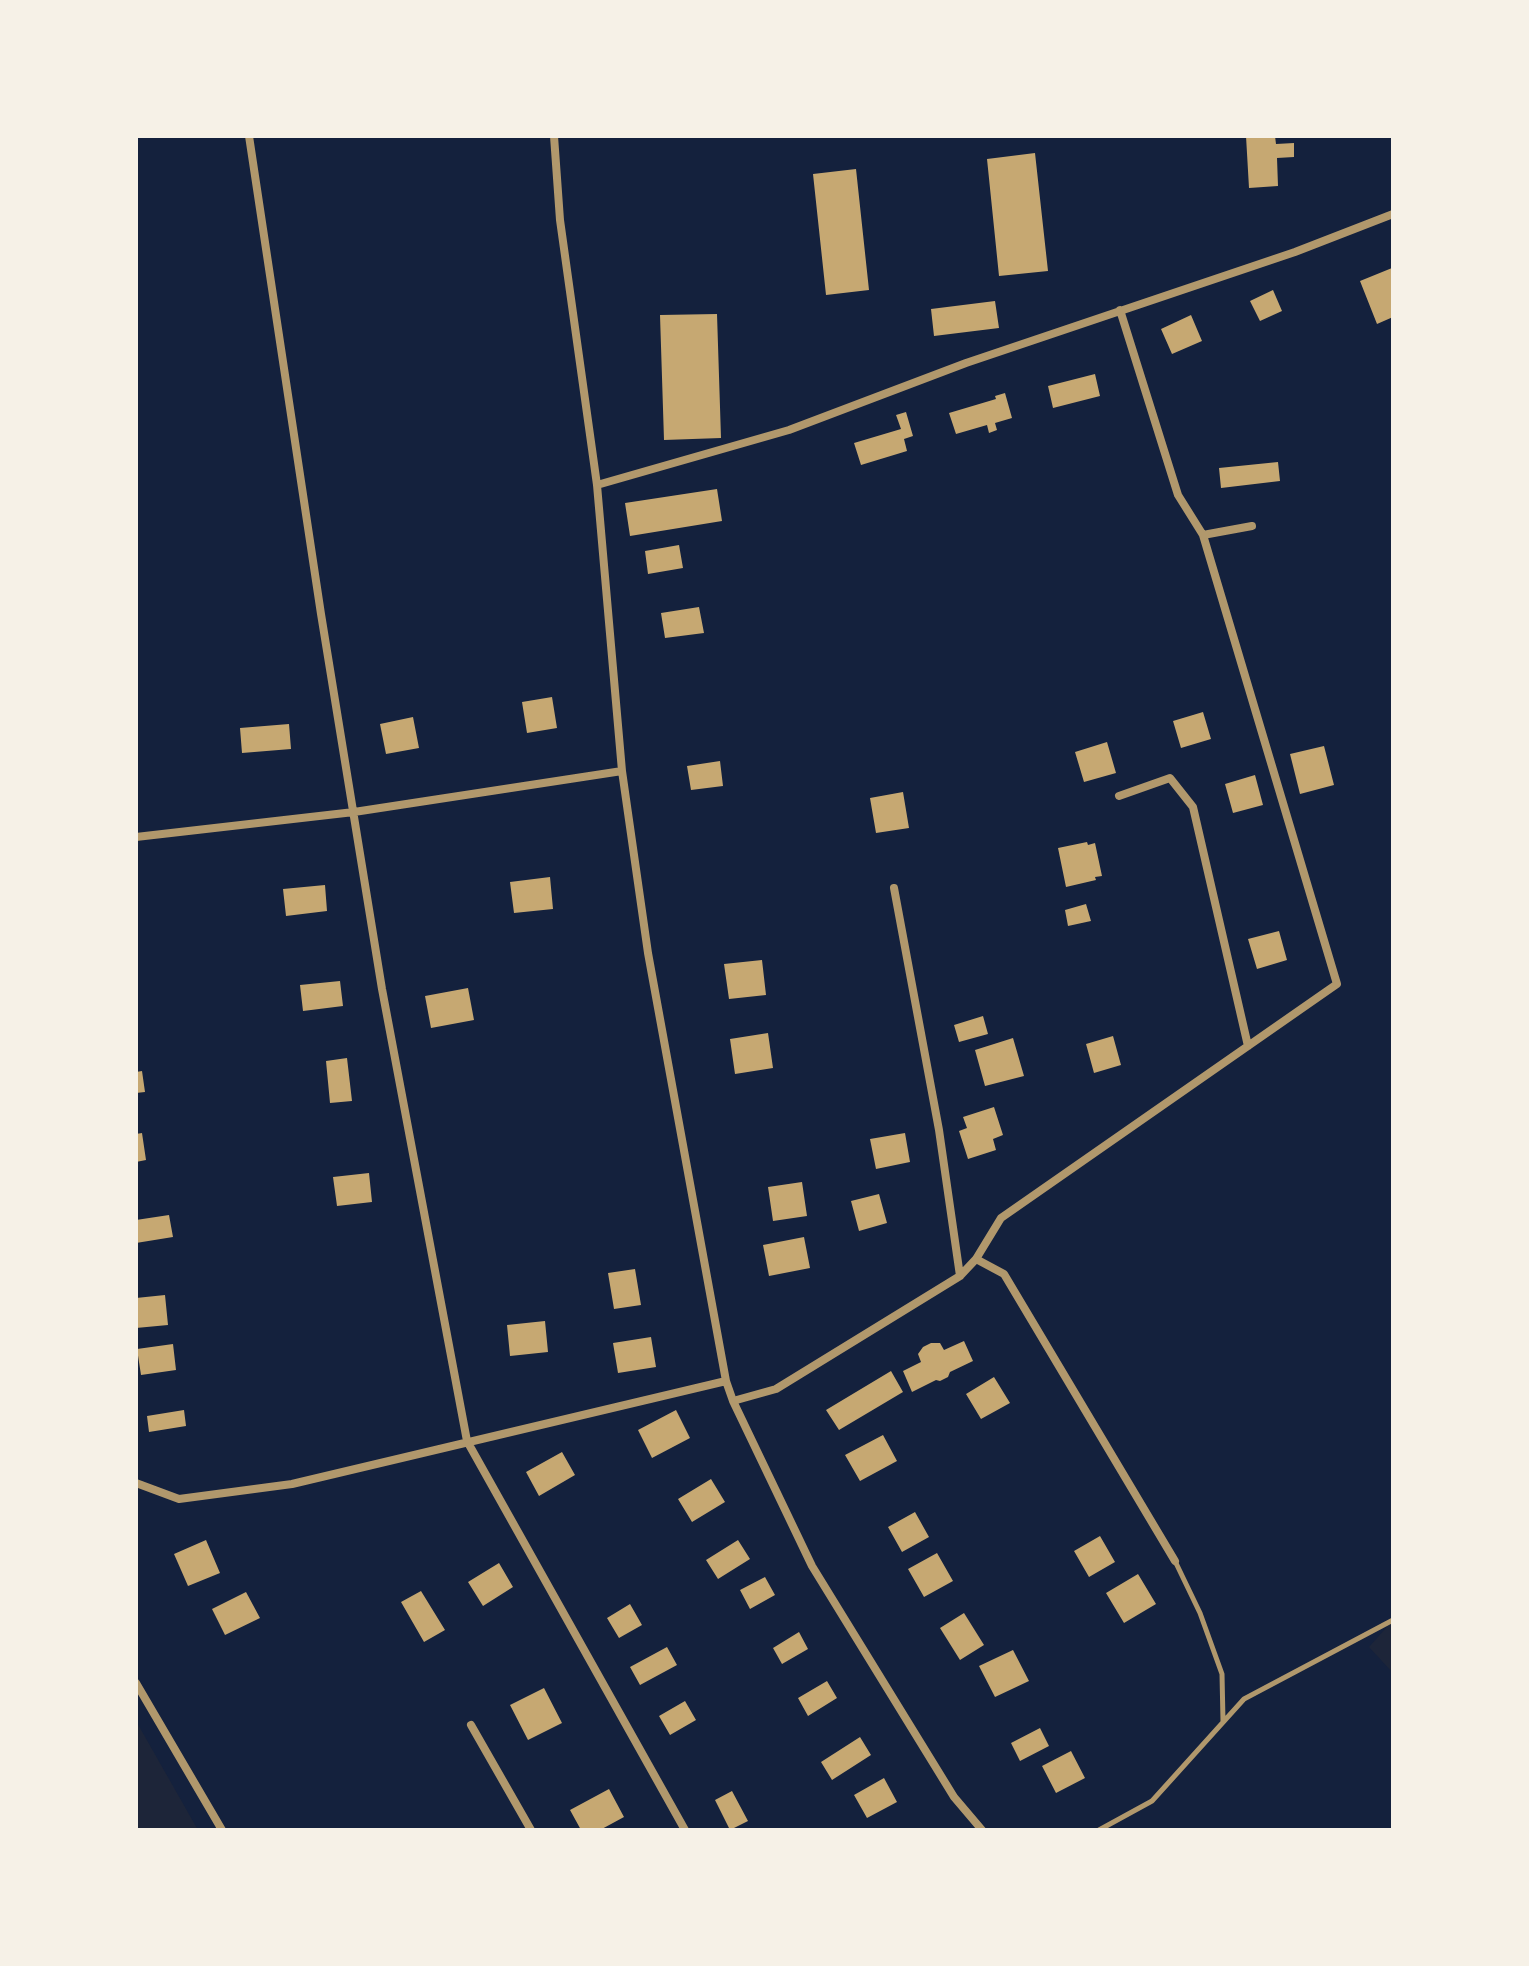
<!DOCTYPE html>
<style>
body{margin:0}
#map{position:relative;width:1529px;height:1966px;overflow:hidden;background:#14213d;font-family:Barlow,sans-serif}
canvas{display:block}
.frame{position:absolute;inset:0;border:138px solid #f6f1e7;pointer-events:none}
</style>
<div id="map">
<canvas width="1529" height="1966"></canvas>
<div class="frame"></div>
</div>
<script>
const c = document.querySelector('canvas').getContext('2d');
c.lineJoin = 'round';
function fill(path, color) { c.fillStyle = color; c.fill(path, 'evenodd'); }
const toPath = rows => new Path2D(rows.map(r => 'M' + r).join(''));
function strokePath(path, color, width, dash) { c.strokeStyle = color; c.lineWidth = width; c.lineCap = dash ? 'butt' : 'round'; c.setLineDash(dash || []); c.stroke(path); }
fill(toPath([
 [1393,1620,1393,1673,1369,1647],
 [136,1721,198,1830,136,1830]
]), '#1d2539');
fill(toPath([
 [1246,136,1275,136,1276,144,1294,143,1294,157,1277,158,1278,186,1249,188],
 [1035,153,1048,271,999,276,987,159],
 [856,169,869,290,826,295,813,174],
 [1392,268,1393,317,1377,324,1360,281],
 [1273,290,1282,311,1260,321,1250,301],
 [995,301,999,328,934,336,931,309],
 [717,314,721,438,664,440,660,315],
 [1191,315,1202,341,1172,354,1161,329],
 [1095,374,1100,396,1053,408,1048,386],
 [1005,393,1012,418,995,423,997,430,989,433,987,425,956,434,949,413,996,399,995,396],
 [906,412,913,436,904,439,907,451,861,465,854,443,901,429,896,415],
 [1278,462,1280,481,1221,488,1219,468],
 [717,489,722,521,630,536,625,503],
 [679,545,683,568,648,574,645,551],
 [699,607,704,633,665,638,661,613],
 [552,697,557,728,527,733,522,702],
 [1203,712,1211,739,1181,748,1173,721],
 [413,717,419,748,386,754,380,724],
 [289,724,291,749,242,753,240,728],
 [1107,742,1116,773,1084,782,1075,752],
 [1324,746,1334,785,1300,794,1290,754],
 [720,761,723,786,691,790,687,766],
 [1255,775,1263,805,1233,813,1225,784],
 [903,792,909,828,876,833,870,798],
 [1087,842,1088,845,1095,843,1102,876,1095,877,1096,880,1066,887,1058,848],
 [550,877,553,909,514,913,510,882],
 [325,885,327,911,286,916,283,889],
 [1086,904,1091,921,1068,926,1065,910],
 [1279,931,1287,960,1257,969,1248,939],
 [762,960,766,995,729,999,724,964],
 [340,981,343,1006,303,1011,300,985],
 [468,988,474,1020,431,1028,425,996],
 [983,1016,988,1034,959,1042,954,1025],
 [768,1033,773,1068,735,1074,730,1039],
 [1113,1036,1121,1065,1094,1073,1086,1044],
 [1013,1038,1024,1076,985,1086,975,1050],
 [347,1058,352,1101,330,1103,326,1061],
 [142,1071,145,1092,136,1093,136,1072],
 [994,1107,1003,1135,993,1139,996,1150,968,1159,959,1131,967,1128,963,1117],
 [142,1133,146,1160,136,1162,136,1134],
 [905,1133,910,1162,876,1169,870,1139],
 [369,1173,372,1202,337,1206,333,1177],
 [802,1182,807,1216,773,1221,768,1187],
 [879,1194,887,1223,859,1231,851,1201],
 [169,1215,173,1237,136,1243,136,1220],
 [804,1237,810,1268,769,1276,763,1245],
 [635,1269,641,1305,614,1309,608,1273],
 [165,1295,168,1325,136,1328,136,1298],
 [545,1321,548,1352,510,1356,507,1325],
 [651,1337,656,1367,618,1373,613,1343],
 [964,1341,973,1361,950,1372,948,1377,940,1381,936,1380,912,1392,903,1371,921,1362,918,1354,923,1347,931,1343,940,1343,944,1350],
 [173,1344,176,1370,141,1375,137,1349],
 [891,1371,903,1392,839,1430,826,1410],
 [994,1377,1010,1403,981,1419,966,1394],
 [184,1410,186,1426,149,1432,147,1416],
 [676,1410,690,1438,652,1458,638,1430],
 [883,1435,897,1461,860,1481,845,1455],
 [562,1452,575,1475,539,1496,526,1472],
 [711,1479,725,1502,692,1522,678,1499],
 [915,1512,929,1537,902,1552,888,1527],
 [1100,1536,1115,1562,1089,1577,1074,1551],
 [206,1540,220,1573,188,1586,174,1554],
 [738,1540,750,1559,718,1579,706,1560],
 [937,1553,953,1581,924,1597,908,1569],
 [499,1563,513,1587,483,1606,468,1582],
 [1138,1574,1156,1604,1124,1623,1106,1593],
 [765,1577,775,1595,750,1609,740,1590],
 [421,1591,445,1630,424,1642,401,1602],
 [246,1592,260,1618,225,1635,212,1609],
 [630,1604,642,1625,619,1638,607,1618],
 [964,1613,984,1645,960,1660,940,1628],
 [799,1632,808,1649,782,1664,773,1648],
 [667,1647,677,1665,640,1685,630,1667],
 [1013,1650,1029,1681,995,1697,979,1666],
 [827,1681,837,1698,808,1716,798,1698],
 [544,1688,562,1723,528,1740,510,1705],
 [685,1701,696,1720,670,1735,659,1716],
 [1040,1728,1049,1746,1020,1761,1011,1743],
 [860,1737,871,1755,832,1780,821,1762],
 [1071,1751,1085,1778,1056,1793,1042,1766],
 [884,1778,897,1802,867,1818,854,1795],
 [609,1789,624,1817,600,1830,581,1830,570,1810],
 [732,1791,748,1821,730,1830,715,1800]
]), '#c6a872');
strokePath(toPath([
 [1175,1561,1200,1613,1222,1674,1223,1721],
 [1099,1830,1152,1801,1244,1699,1393,1620]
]), '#b1986c', 5);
strokePath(toPath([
 [249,136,321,614,382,989,467,1441,685,1830],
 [554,136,560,220,597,485,622,771,648,953,726,1381,733,1401,812,1566,954,1797,982,1830],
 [1120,310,1178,495,1203,535,1252,526],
 [597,485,789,430,966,363,1295,252,1393,214],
 [1119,796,1170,778,1193,807,1248,1046],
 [136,837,354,812,622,771],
 [894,888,939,1130,960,1276],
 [976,1259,1004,1274,1175,1561],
 [733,1401,776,1389,960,1276,976,1259,1001,1218,1337,984,1203,535],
 [136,1483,179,1499,292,1484,726,1381],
 [136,1683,222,1830],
 [471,1725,531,1830]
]), '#b1986c', 8);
</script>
